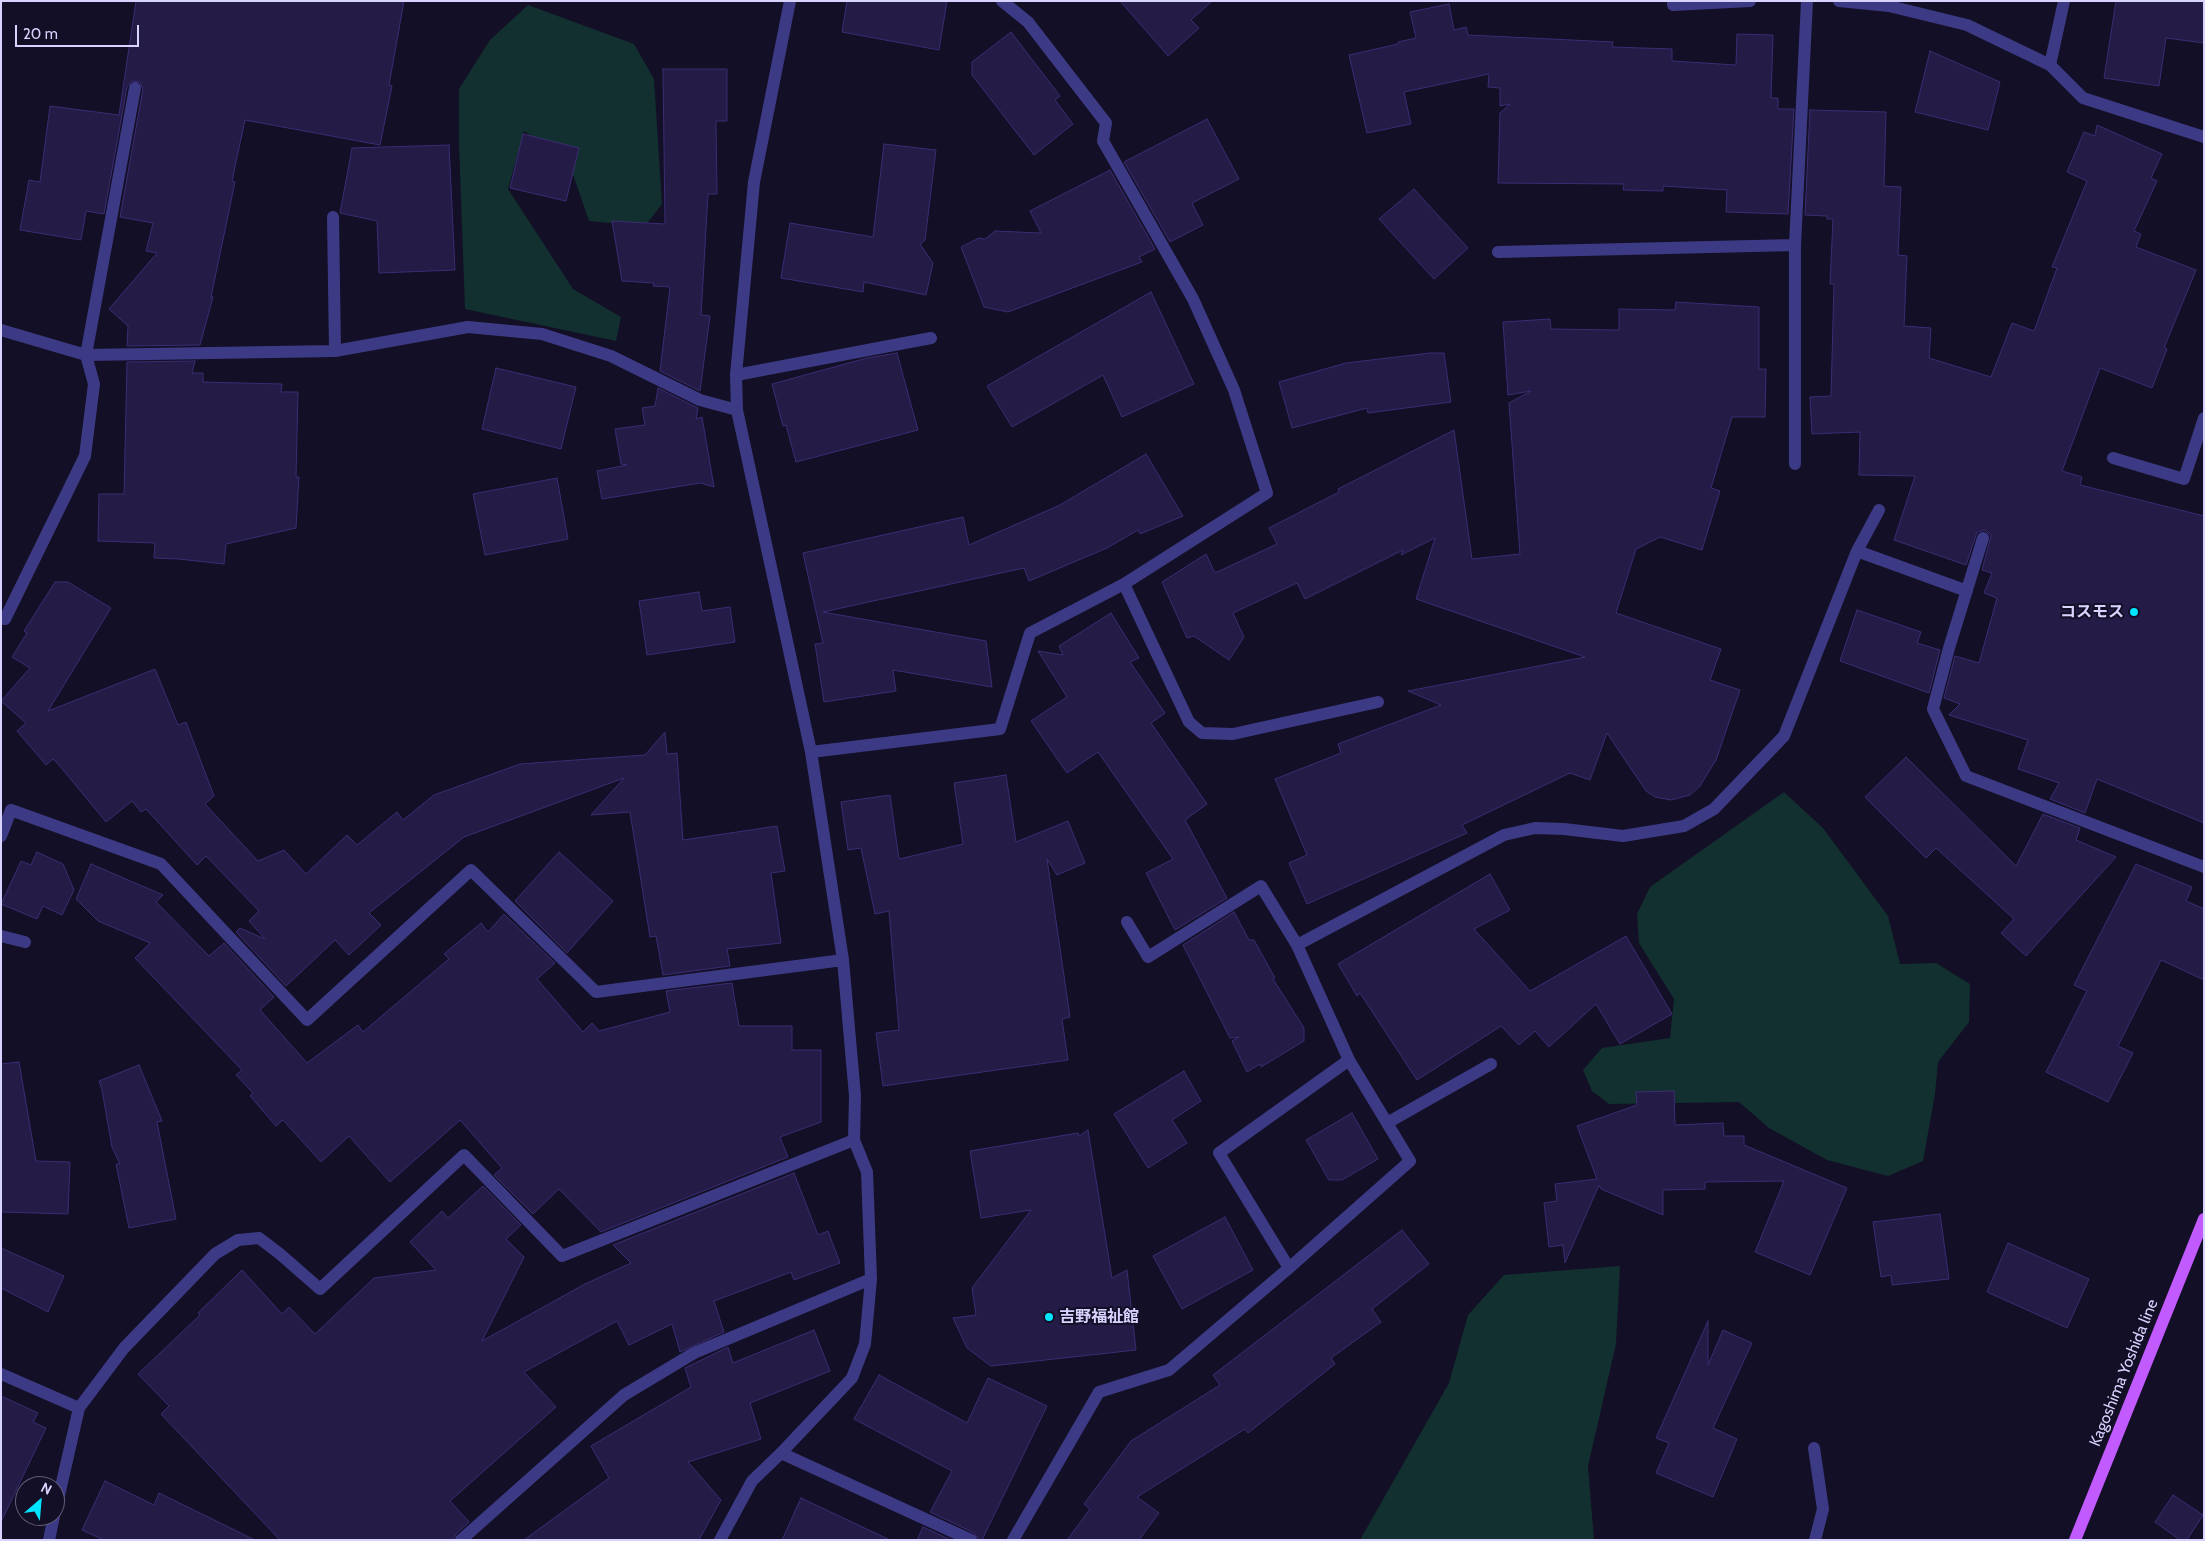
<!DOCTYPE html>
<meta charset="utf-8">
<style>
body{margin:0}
#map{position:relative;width:2205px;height:1541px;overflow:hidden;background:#130f26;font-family:Cabin,sans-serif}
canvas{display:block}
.frame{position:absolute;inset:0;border:2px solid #d9d4ff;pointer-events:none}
.north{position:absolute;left:15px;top:1476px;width:50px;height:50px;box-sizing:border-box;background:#130f26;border:1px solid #625e7d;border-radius:50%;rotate:27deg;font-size:14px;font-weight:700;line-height:20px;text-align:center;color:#d9d4ff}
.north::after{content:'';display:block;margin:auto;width:18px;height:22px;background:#00e5ff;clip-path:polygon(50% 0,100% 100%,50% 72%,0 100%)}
.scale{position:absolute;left:15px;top:25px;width:124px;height:22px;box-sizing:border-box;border:2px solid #d9d4ff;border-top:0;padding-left:6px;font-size:15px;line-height:18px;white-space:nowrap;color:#d9d4ff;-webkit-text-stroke:4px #130f26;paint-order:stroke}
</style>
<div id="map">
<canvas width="2205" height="1541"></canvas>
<div class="frame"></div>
<div class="north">N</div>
<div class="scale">20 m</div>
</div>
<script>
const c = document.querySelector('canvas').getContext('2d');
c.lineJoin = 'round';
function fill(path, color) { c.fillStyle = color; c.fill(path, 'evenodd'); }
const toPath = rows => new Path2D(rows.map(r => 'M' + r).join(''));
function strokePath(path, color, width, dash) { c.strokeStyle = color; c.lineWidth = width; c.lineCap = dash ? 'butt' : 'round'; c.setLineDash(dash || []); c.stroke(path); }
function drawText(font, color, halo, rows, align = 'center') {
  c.font = font + ' Cabin,"Noto Sans JP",sans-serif'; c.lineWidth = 4; c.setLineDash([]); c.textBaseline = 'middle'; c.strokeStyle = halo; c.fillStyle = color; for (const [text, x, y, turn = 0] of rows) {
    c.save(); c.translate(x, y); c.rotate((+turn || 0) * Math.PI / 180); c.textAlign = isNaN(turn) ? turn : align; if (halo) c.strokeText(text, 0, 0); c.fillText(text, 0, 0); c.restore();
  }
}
fill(toPath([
 [528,5,634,44,654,79,662,204,645,226,589,221,569,163,524,131,508,189,573,289,621,317,616,341,465,309,459,144,459,89,490,40],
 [1784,792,1823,828,1888,916,1900,964,1936,963,1970,984,1969,1022,1938,1062,1935,1094,1923,1161,1888,1176,1827,1160,1769,1128,1739,1102,1609,1104,1592,1091,1583,1070,1602,1048,1670,1038,1674,999,1639,943,1637,914,1650,887],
 [1620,1266,1616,1344,1588,1466,1594,1540,1360,1540,1449,1383,1468,1315,1504,1275]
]), '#12302f');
const building = toPath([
 [136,1,404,1,389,85,392,86,380,145,245,120,232,181,235,182,211,297,213,297,200,345,127,346,128,326,109,309,157,253,146,251,153,223,120,217,143,89,140,82,132,81,127,87,104,214,86,211,81,240,20,230,29,180,40,182,50,106,119,115,136,1],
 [847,1,947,1,939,50,842,32,847,1],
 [1120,1,1212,1,1191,20,1199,28,1168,56,1120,1],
 [2116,1,2204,1,2204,43,2166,38,2159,86,2104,78,2116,1],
 [1449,4,1454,30,1466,27,1468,35,1613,42,1612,47,1672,49,1672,61,1736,65,1737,34,1773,35,1771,98,1778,98,1778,109,1794,109,1788,214,1726,212,1727,190,1663,186,1663,191,1623,190,1624,184,1498,183,1500,113,1510,104,1500,106,1500,88,1488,87,1489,74,1404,92,1411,124,1367,133,1349,55,1398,44,1398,42,1416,38,1410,12,1449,4],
 [1011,32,1060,96,1055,100,1073,124,1034,155,972,75,972,62,1011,32],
 [1930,51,2000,82,1988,130,1915,112,1930,51],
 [663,69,727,69,727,121,716,121,717,194,708,194,701,315,710,316,700,391,660,371,670,287,653,286,654,283,622,281,612,221,665,224,663,69],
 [1810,110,1886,112,1884,186,1901,187,1898,255,1907,256,1904,326,1931,328,1929,358,1991,377,2012,323,2034,331,2057,268,2052,267,2087,181,2067,172,2084,132,2095,136,2097,125,2162,154,2151,178,2157,181,2134,231,2141,234,2136,247,2196,270,2164,348,2167,349,2152,388,2100,368,2062,471,2082,477,2080,485,2204,516,2204,823,2097,779,2085,813,2050,799,2059,783,2018,769,2028,740,1949,715,1960,704,1944,698,1955,656,1979,663,1997,598,1984,593,1992,573,1982,570,1991,536,1985,530,1977,532,1966,565,1894,540,1915,476,1859,475,1860,432,1812,434,1810,397,1831,396,1834,284,1830,284,1833,219,1827,219,1827,216,1805,215,1810,110],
 [1207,119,1239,179,1192,203,1203,225,1170,242,1124,162,1207,119],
 [523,134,579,148,566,201,510,188,523,134],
 [884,144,936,150,925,240,920,244,933,263,926,295,864,282,863,292,781,278,790,223,873,237,884,144],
 [449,145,455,270,379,273,377,221,340,213,352,148,449,145],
 [1110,170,1155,249,1139,257,1142,262,1008,312,984,307,961,247,979,238,985,239,995,231,1041,233,1030,211,1110,170],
 [1414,189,1468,248,1434,279,1379,219,1414,189],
 [1151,292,1194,384,1122,417,1103,375,1012,427,987,386,1151,292],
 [1676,302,1759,307,1759,369,1766,369,1765,417,1732,417,1711,488,1720,491,1702,550,1660,537,1636,549,1616,613,1721,649,1710,680,1740,690,1716,760,1700,786,1690,795,1671,800,1655,797,1646,791,1607,733,1590,780,1570,773,1462,825,1467,833,1307,904,1289,863,1307,855,1275,779,1341,753,1338,744,1441,705,1408,691,1585,657,1416,599,1435,538,1401,555,1403,550,1305,599,1297,583,1233,613,1244,637,1229,660,1194,636,1187,638,1162,582,1206,554,1215,573,1277,544,1269,528,1339,492,1338,489,1454,430,1472,559,1520,554,1509,403,1531,391,1508,395,1503,322,1550,319,1551,329,1619,330,1619,309,1675,310,1676,302],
 [897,353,918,430,796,462,786,425,783,426,772,384,867,358,897,353],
 [1430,353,1444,353,1451,402,1368,413,1367,408,1292,428,1279,382,1346,363,1430,353],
 [195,361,192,373,203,373,203,382,282,384,281,392,298,392,296,477,299,477,296,528,226,544,224,564,179,559,154,558,155,543,98,541,99,494,124,494,127,362,195,361],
 [496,368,576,387,561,449,482,429,496,368],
 [658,388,698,408,696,419,702,417,714,487,700,483,602,499,597,471,627,465,621,464,615,429,645,425,642,408,655,406,658,388],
 [1146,454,1183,516,1140,534,1138,530,1107,548,1029,581,1024,568,823,612,986,641,992,687,893,670,896,691,824,702,815,644,823,643,803,553,963,517,969,545,1060,505,1146,454],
 [557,478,568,539,485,555,473,494,557,478],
 [55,582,68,582,111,608,48,711,155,669,178,725,186,722,214,796,205,804,258,861,284,850,306,874,347,835,357,845,397,812,403,820,434,795,520,764,645,755,665,732,667,754,677,753,683,840,777,826,785,871,771,873,781,943,727,949,730,966,663,975,656,936,650,937,630,812,591,815,624,778,464,837,369,913,381,925,349,955,335,940,286,986,236,932,240,928,265,939,249,921,259,911,206,856,197,865,146,809,141,812,132,801,106,822,59,765,53,759,46,765,17,731,26,723,1,701,30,668,12,657,27,633,24,631,55,582],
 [699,592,702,611,730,607,735,642,647,655,639,601,699,592],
 [1857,610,1921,632,1917,643,1940,650,1929,693,1840,661,1857,610],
 [1111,613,1139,658,1130,662,1165,713,1151,723,1207,804,1185,820,1227,898,1175,930,1146,873,1173,859,1098,752,1067,773,1031,721,1067,697,1038,651,1063,655,1059,646,1111,613],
 [1906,757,2016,866,2043,814,2080,828,2076,840,2116,857,2026,956,2001,933,2014,919,1936,848,1926,858,1865,797,1906,757],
 [1006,775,1016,842,1068,821,1085,863,1057,875,1047,859,1070,1017,1062,1019,1068,1060,883,1086,876,1033,899,1030,889,911,875,914,861,848,848,850,841,802,890,795,899,859,963,844,954,783,1006,775],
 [37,852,63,864,74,890,62,915,43,906,37,919,1,904,21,861,31,865,37,852],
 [559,852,613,901,567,953,515,901,559,852],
 [91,864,163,895,156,902,209,956,224,943,274,997,260,1010,307,1063,358,1025,363,1032,449,959,444,954,481,923,488,932,504,914,555,963,537,979,583,1032,592,1023,599,1031,670,1012,666,991,732,983,739,1026,792,1026,792,1050,821,1050,821,1122,780,1137,788,1157,601,1232,559,1189,533,1214,494,1175,502,1168,460,1120,390,1182,349,1136,321,1162,283,1120,276,1126,250,1096,253,1093,236,1075,242,1070,135,958,150,943,98,921,76,899,91,864],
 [2136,864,2192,887,2186,901,2204,909,2204,980,2161,960,2118,1046,2133,1053,2108,1102,2046,1072,2087,991,2074,985,2136,864],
 [1490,874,1510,910,1474,929,1530,991,1626,936,1672,1014,1620,1044,1596,1004,1549,1047,1535,1031,1519,1045,1501,1026,1417,1080,1360,993,1357,996,1338,964,1490,874],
 [1234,912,1249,940,1254,940,1275,978,1273,979,1304,1028,1304,1041,1261,1067,1260,1064,1247,1072,1232,1041,1239,1037,1230,1038,1183,945,1234,912],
 [19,1062,36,1161,70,1162,68,1214,1,1212,1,1064,19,1062],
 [139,1065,162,1121,157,1122,176,1219,129,1228,116,1164,120,1164,112,1147,102,1090,99,1081,139,1065],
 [1184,1071,1201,1101,1172,1120,1187,1143,1148,1168,1114,1114,1184,1071],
 [1674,1091,1675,1125,1723,1123,1724,1136,1744,1136,1744,1145,1847,1188,1810,1275,1755,1252,1784,1181,1705,1182,1705,1189,1663,1190,1663,1215,1601,1189,1599,1185,1565,1263,1563,1245,1549,1247,1544,1203,1557,1201,1555,1184,1597,1179,1577,1126,1637,1105,1636,1092,1674,1091],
 [1352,1113,1378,1159,1342,1180,1329,1180,1306,1140,1352,1113],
 [1088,1130,1112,1278,1127,1270,1136,1350,991,1366,967,1348,953,1318,976,1315,972,1288,1031,1210,981,1218,970,1151,1078,1133,1079,1136,1088,1130],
 [794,1173,818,1235,828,1231,840,1263,794,1280,791,1272,714,1301,724,1332,680,1352,672,1324,629,1345,617,1321,524,1372,556,1407,450,1501,469,1522,456,1534,453,1540,280,1540,161,1414,169,1406,138,1374,200,1315,198,1313,242,1270,282,1314,289,1307,315,1334,374,1278,436,1270,410,1242,442,1211,448,1218,483,1186,521,1225,506,1239,524,1257,482,1341,585,1284,631,1263,613,1245,794,1173],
 [1940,1214,1949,1279,1892,1285,1891,1275,1881,1277,1873,1222,1940,1214],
 [1225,1217,1253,1270,1182,1309,1153,1256,1225,1217],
 [1402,1230,1429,1264,1372,1309,1381,1322,1331,1358,1335,1364,1248,1433,1245,1429,1137,1497,1159,1513,1139,1540,1067,1540,1090,1509,1084,1504,1131,1441,1220,1385,1213,1375,1402,1230],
 [2008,1243,2089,1279,2067,1328,1987,1292,2008,1243],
 [1,1248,64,1276,48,1312,1,1288,1,1248],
 [1708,1321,1708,1365,1723,1330,1752,1343,1713,1428,1737,1439,1713,1497,1656,1473,1669,1443,1656,1438,1708,1321],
 [814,1330,830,1371,750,1403,761,1439,688,1462,721,1500,699,1540,524,1540,609,1478,591,1446,691,1387,685,1368,728,1347,733,1363,814,1330],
 [879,1375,967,1423,988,1378,1047,1406,982,1540,979,1540,974,1533,930,1512,952,1471,854,1419,879,1375],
 [1,1396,38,1413,33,1422,46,1428,1,1522,1,1396],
 [105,1481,154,1505,159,1493,255,1540,104,1540,82,1530,105,1481],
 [2173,1495,2203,1515,2187,1540,2180,1540,2155,1522,2173,1495],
 [801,1498,890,1540,782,1540,801,1498],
 [923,1527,951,1540,917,1540,923,1527]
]);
fill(building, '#241b47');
strokePath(building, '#3b2d73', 1);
strokePath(toPath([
 [1673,1,1673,5,1750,1],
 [333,217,335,351],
 [736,375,931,338],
 [2113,458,2184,479,2204,418],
 [5,619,85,456,94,384,86,355,135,88],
 [1814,1448,1823,1509,1815,1540]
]), '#3d3a85', 12);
strokePath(toPath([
 [1839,1,1889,6,1967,25,2050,65,2083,98,2204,137],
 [2050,65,2064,1],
 [1498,252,1795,245],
 [1,330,86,355,335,351,468,327,542,334,611,356,700,400,737,410],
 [1795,464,1795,245,1807,1],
 [1983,538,1949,648,1933,709,1966,776,2204,867],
 [1857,551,1967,591],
 [1124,584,1189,722,1202,733,1233,734,1378,702],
 [811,752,1000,729,1030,633,1124,584,1267,493,1234,390,1193,299,1103,141,1106,123,1028,22,1002,1],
 [1,836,11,810,161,864,307,1020,471,870,596,992,843,960],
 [1127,922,1148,957,1261,886,1297,945],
 [1,936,25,942],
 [1387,1123,1491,1064],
 [1289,1268,1219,1153,1349,1060],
 [1,1374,79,1408,55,1513],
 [79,1408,124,1348,215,1254,238,1240,259,1238,280,1254,320,1289,464,1155,562,1256,854,1140],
 [781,1453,971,1540],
 [49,1540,54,1516],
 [461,1540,624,1395,694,1353,871,1279],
 [720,1540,752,1481,781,1453,852,1378,865,1344,871,1279,867,1172,854,1140,855,1096,843,960,811,752,737,410,736,375,754,182,790,1],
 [1013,1540,1099,1392,1169,1370,1289,1268,1410,1161,1349,1060,1297,945,1504,835,1535,828,1564,829,1623,836,1684,826,1714,809,1784,736,1857,551,1879,510]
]), '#3d3a85', 12);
strokePath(toPath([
 [2075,1540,2204,1219]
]), '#c25bff', 12);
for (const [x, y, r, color] of [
 [2134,612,5,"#00e5ff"],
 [1049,1317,5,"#00e5ff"]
]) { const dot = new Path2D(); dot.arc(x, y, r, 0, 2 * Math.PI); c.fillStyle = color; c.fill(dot); strokePath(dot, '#130f26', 2); }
drawText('bold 16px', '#d9d4ff', '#130f26', [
 ["コスモス",2124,612],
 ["吉野福祉館",1059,1317,"left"]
], 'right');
drawText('16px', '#d9d4ff', '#130f26', [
 ["Kagoshima Yoshida line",2124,1373,-68]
]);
</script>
